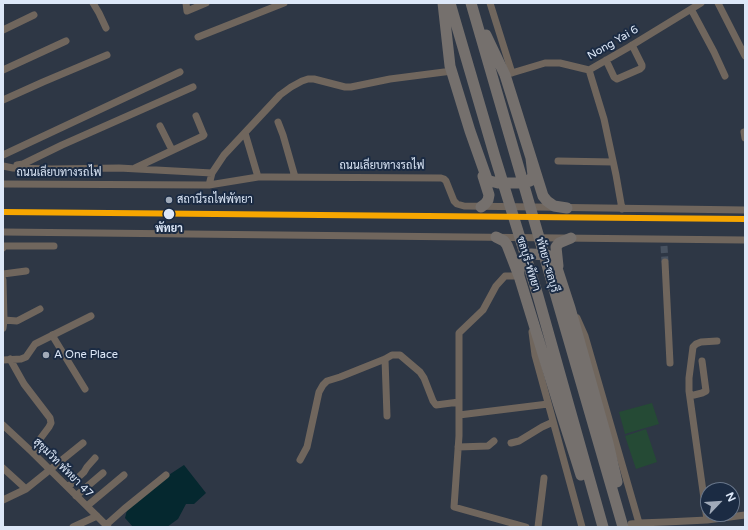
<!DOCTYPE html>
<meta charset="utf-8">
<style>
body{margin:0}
#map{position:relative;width:748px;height:530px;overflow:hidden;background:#2e3745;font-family:"Varela Round",sans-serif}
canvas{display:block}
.frame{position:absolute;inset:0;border:4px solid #dde8f8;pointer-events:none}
.north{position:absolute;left:700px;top:482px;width:40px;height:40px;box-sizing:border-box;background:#1b2b43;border:1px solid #69778b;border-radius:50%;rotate:65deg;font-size:11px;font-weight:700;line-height:16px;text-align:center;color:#dde8f8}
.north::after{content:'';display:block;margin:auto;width:14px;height:18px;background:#a0aab9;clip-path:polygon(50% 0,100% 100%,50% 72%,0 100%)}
</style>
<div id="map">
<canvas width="748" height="530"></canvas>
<div class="frame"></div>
<div class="north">N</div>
</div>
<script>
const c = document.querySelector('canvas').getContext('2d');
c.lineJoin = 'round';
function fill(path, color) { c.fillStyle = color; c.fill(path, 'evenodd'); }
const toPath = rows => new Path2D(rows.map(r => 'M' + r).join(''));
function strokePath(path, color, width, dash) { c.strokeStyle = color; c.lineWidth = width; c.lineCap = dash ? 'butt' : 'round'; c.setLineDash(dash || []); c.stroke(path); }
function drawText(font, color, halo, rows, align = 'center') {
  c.font = font + ' "Varela Round",Sarabun,sans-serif'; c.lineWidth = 4; c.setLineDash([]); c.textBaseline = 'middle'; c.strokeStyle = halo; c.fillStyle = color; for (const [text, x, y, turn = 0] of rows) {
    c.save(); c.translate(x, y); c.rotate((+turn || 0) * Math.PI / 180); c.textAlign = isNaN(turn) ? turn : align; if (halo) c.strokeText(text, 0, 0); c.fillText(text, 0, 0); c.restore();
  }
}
fill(toPath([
 [652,403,659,424,625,434,619,412],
 [646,429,657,462,636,469,625,436]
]), '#254a35');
fill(toPath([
 [184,465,206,493,194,504,186,504,178,519,167,527,133,527,125,518,127,510,155,484]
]), '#05282f');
strokePath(toPath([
 [664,246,665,262]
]), '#485260', 7, [7, 3.5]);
strokePath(toPath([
 [93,3,99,13,106,28],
 [186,3,187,11,206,3],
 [490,3,512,73],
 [718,3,745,56],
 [691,9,714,52,725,76],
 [3,30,34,15],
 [198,37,284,3],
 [606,60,614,77,617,79,640,69,642,67,642,65,632,45],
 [3,70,66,41],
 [589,70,604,119,616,175,622,209],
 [505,75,545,63,560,63,589,70,629,47,701,3],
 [3,100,43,82,107,55],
 [278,122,283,135,295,177],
 [160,126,172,150],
 [744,132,745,138],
 [245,133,258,177],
 [3,155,180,72],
 [558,161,613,162],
 [17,165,23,164,62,145,193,87],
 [3,166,13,168,52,169,119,168,212,173],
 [135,168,203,136,204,135,203,133,196,116],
 [3,184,209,185,258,177,269,177,441,178,444,179,446,181,454,201,457,204,464,206,745,210],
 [209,185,212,173,224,155,280,95,291,87,302,81,308,79,314,79,345,87,351,87,390,79,452,71],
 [3,232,745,240],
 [3,248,4,246,54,246],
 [665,262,670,363],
 [3,274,26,271],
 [519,276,505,276,496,286,483,310,459,333,459,436,454,507,526,527],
 [3,280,4,320,3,328],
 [577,318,585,336,639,523],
 [4,320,17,321,40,309],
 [532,332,535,355,582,527],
 [52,335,85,389],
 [10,359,24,384,50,418,51,423,49,427,40,439,40,444,32,452],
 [385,359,387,416],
 [3,360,21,359,26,357,35,344,91,316],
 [690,396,702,393,706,391,702,361],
 [459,415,548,404],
 [3,425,32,452,108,527],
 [511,443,519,441,542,427,553,422],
 [458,447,488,446,494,441],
 [300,460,307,447,319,392,323,385,327,381,340,377,385,359,392,355,400,355,420,372,424,378,433,401,436,405,459,402],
 [3,468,26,489],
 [68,487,84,472,87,467,95,458],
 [76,496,103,473],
 [3,500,26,489,83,443],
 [87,506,124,475],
 [707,520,689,391,689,378,693,347,696,344,701,342,717,341],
 [631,524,639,523,666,522,707,520,745,515],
 [106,525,124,509,166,475],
 [73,527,97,516],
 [538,527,544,478]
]), '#70665d', 7);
strokePath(toPath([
 [443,3,450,66,470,131,487,179,490,181,498,183,521,183,527,182,530,181,533,175,531,158],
 [450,3,495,157,538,296,603,527],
 [471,3,623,527],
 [486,35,505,75,543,196,547,201,554,206,567,208],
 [481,207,485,204,488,200,489,195,483,176],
 [496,237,504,241,507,245,519,276,559,406,581,475],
 [558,266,556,247,559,243,571,238],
 [519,276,518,262,525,256,531,254,547,255,553,258,555,262,570,308,608,443,617,482]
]), '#75706d', 11);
strokePath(toPath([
 [3,212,745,219]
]), '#f7a600', 6);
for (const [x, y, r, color] of [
 [169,200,4,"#a0aab9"],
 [169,214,6,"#dde8f8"],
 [46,355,4,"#a0aab9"]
]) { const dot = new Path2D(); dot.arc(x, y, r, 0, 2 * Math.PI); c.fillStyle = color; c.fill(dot); strokePath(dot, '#1b2b43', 1.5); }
drawText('11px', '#dde8f8', '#1b2b43', [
 ["Nong Yai 6",613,43,-30],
 ["ถนนเลียบทางรถไฟ",382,166],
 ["ถนนเลียบทางรถไฟ",59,173],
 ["ชลบุรี-พัทยา",528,264,73],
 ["พัทยา-ชลบุรี",547,265,74],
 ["สุขุมวิท พัทยา 47",63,468,45]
]);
drawText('11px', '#dde8f8', '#1b2b43', [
 ["สถานีรถไฟพัทยา",177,200],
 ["A One Place",54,355]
], 'left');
drawText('bold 11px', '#dde8f8', '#1b2b43', [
 ["พัทยา",169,229]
]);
</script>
